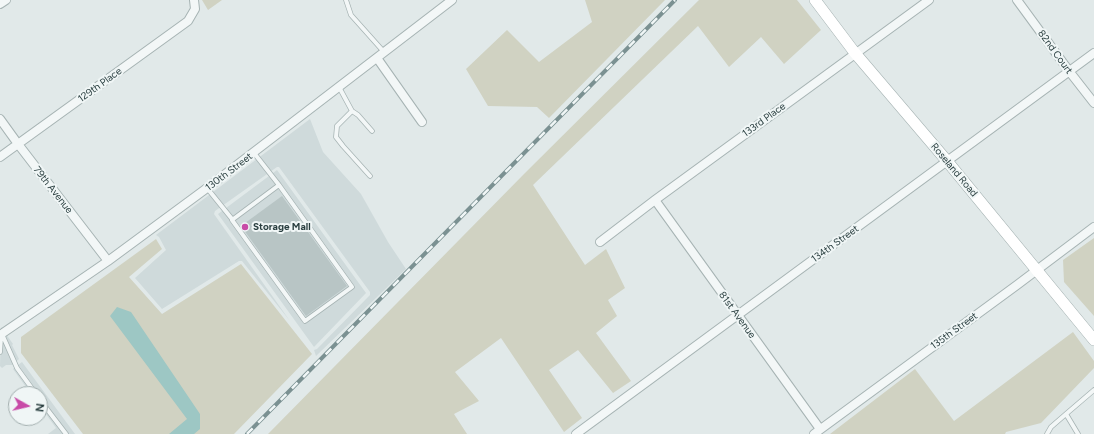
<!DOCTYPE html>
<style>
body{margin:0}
#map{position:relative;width:1094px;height:434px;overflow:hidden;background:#e1e9e9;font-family:Figtree,sans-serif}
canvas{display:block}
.north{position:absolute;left:8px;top:386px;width:40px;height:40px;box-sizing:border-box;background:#f0f6f6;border:1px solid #a1adad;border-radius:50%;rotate:98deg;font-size:11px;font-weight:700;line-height:16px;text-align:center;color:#2a3f40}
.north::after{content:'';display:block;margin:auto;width:14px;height:18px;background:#c84ba7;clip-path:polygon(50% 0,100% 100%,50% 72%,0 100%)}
</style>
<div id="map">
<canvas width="1094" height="434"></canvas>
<div class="north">N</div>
</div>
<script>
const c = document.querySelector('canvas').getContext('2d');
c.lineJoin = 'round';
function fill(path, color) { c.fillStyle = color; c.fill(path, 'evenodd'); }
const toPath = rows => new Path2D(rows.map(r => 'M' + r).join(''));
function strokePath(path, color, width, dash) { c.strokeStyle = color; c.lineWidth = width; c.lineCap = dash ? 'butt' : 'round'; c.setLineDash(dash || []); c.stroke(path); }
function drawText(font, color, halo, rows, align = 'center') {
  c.font = font + ' Figtree,sans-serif'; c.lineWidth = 4; c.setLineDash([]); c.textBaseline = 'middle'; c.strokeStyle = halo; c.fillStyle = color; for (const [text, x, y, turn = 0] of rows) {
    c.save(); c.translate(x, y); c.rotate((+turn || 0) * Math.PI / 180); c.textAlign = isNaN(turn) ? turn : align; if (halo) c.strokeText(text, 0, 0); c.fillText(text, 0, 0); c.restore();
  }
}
fill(toPath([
 [310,119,323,152,361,194,388,242,406,269,316,356,314,350,317,349,370,295,370,292,279,167,277,167,215,211,214,214,290,321,242,261,239,261,162,309,135,278,166,250,159,237,156,235],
 [277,170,366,293,314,347,218,214],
 [1,327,13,344,12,345,19,359,12,365,6,365,2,368,0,366],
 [22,362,75,434,48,434,56,428,40,406,40,394,31,394,13,369]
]), '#cfdadb');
fill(toPath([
 [202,0,222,0,208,10],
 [585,0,665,0,549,118,537,107,488,106,466,69,507,30,539,62,592,22],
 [699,0,797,0,821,30,784,64,761,37,729,67,698,26,533,185,585,265,606,249,625,288,608,300,617,316,596,333,631,381,613,393,578,350,549,370,582,418,564,432,501,338,455,372,479,401,454,414,467,434,268,434,525,173],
 [1094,238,1094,316,1064,282,1063,260],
 [156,239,162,249,129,277,162,314,241,264,312,354,234,434,83,434,21,353,21,337],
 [1073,332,1094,361,1094,368,1041,423,1006,432,1005,434,830,434,915,369,954,421]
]), '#d0d2c2');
fill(toPath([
 [117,307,131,312,200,414,200,429,194,434,169,434,187,419,110,316]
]), '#9dc7c4');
fill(toPath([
 [282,196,347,286,306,316,241,226]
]), '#b8c5c5');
const service = toPath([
 [346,0,351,15,384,52],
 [339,87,352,111,337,126,336,137,343,146,370,176],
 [352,111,358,115,372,131],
 [254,153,279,185,352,287,305,321,232,220,279,185],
 [207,188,232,219],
 [2,334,17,368,36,394],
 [0,352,1,337],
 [40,400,66,434],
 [1047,434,1051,427,1066,414],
 [1078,434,1066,414,1094,390]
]);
const minor = toPath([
 [1017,0,1069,71,1094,103],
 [0,4,6,0],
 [377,58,422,122],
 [0,119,18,144,108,261],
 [0,157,188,21,195,9,194,0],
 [655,200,820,429],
 [600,242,655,200,929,0],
 [0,335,108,261,207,188,452,0],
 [576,434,1094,53],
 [814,434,1017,285,1094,227]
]);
const secondary = toPath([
 [815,0,855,53,947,161,1094,340]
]);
strokePath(service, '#a6b3b3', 5.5);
strokePath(minor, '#a6b3b3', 10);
strokePath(secondary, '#a6b3b3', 12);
strokePath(service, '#f3f7f7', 4);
strokePath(minor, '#f3f7f7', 8);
strokePath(secondary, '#fff', 11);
const rail = toPath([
 [247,434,675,0]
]);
strokePath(rail, '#7b9192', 4);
strokePath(rail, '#f0f6f6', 2.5, [8]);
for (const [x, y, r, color] of [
 [245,227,4,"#c84ba7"]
]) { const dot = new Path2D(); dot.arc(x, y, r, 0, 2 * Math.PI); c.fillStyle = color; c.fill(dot); strokePath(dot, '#f0f6f6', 1.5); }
drawText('10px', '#2a3f40', '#f0f6f6', [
 ["82nd Court",1055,52,54],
 ["129th Place",100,85,-36],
 ["133rd Place",764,120,-36],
 ["Roseland Road",954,170,50],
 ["130th Street",229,172,-37],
 ["79th Avenue",53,190,52],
 ["134th Street",835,244,-36],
 ["81st Avenue",737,315,54],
 ["135th Street",954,331,-36]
]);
drawText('bold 10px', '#2a3f40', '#f0f6f6', [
 ["Storage Mall",253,227]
], 'left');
</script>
